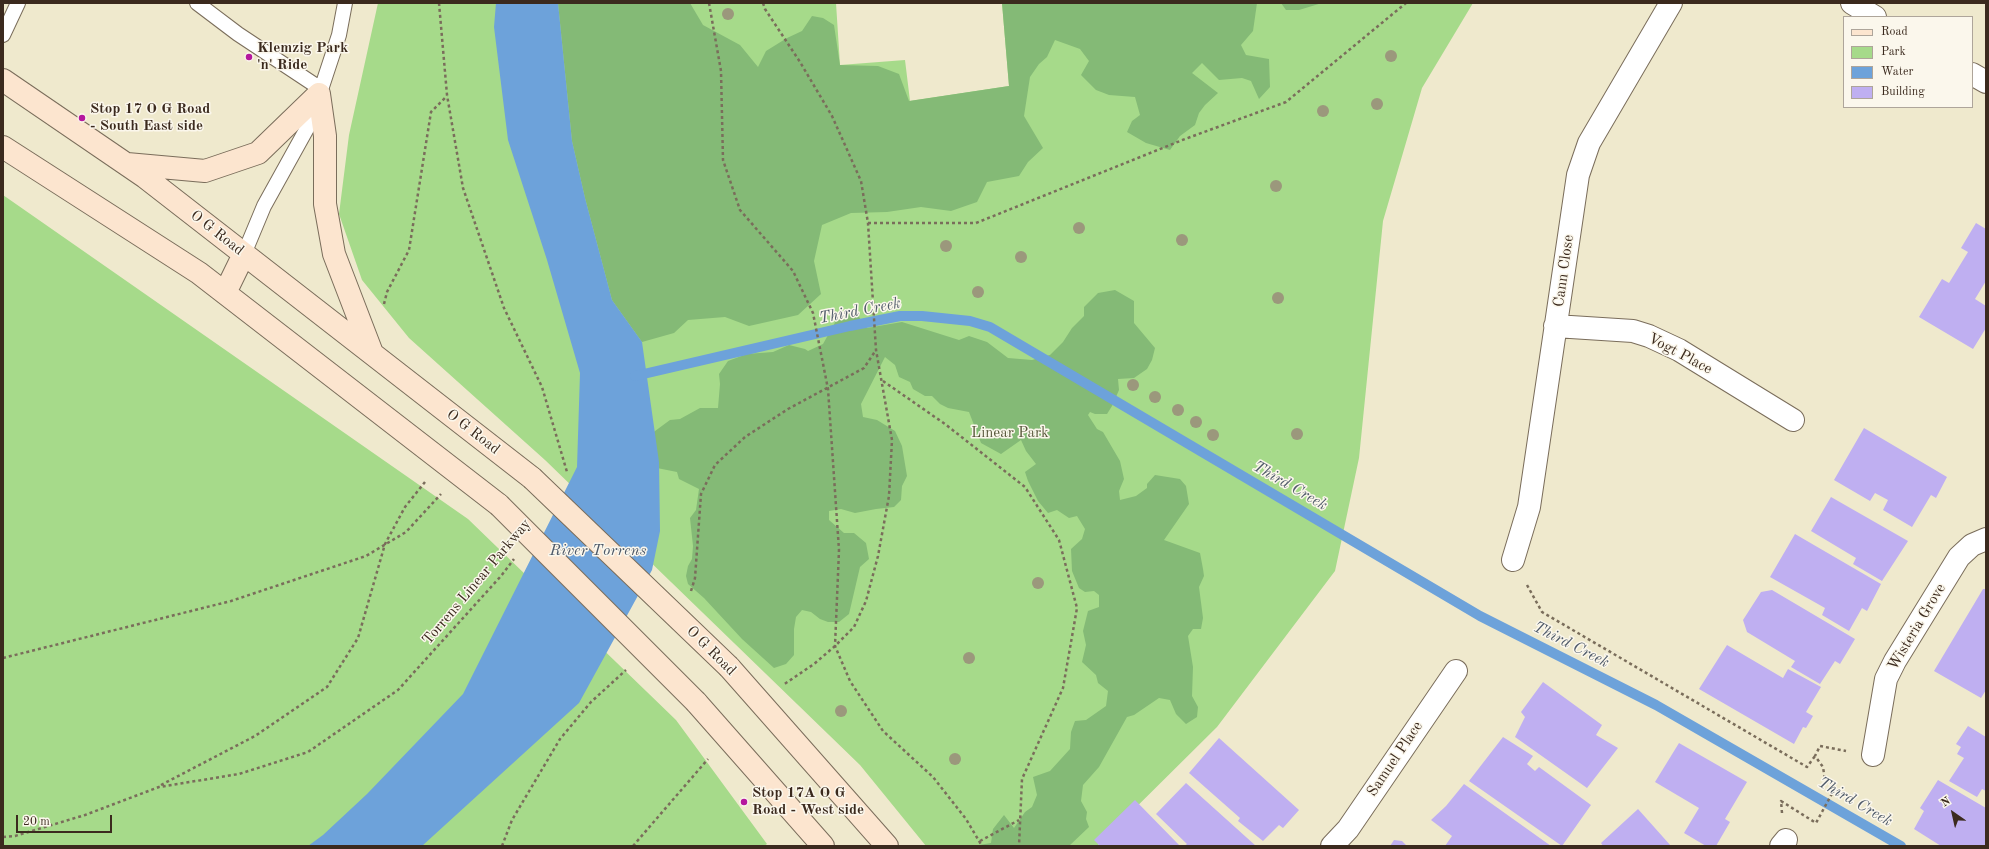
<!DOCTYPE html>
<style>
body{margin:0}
#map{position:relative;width:1989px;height:849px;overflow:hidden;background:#efe9cd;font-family:"Old Standard TT",serif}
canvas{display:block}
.frame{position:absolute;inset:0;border:4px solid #3b2a1e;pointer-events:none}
.legend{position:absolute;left:1843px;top:16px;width:130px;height:92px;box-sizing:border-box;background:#fbf7ec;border:1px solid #aea59a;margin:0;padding:5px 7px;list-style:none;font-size:12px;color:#3b2a1e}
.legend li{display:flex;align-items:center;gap:8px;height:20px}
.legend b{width:20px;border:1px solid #aea59a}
.north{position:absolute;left:1933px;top:793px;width:40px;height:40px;-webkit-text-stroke:3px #fbf7ec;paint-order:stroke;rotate:326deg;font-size:11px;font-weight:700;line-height:16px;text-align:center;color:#3b2a1e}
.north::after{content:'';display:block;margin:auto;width:14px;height:18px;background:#3b2a1e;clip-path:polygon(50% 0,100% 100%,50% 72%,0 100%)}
.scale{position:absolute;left:16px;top:815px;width:96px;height:18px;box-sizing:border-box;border:2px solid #3b2a1e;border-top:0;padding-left:5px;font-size:12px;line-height:14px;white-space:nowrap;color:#3b2a1e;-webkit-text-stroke:3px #fbf7ec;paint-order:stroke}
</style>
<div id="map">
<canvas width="1989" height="849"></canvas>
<div class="frame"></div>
<ul class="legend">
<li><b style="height:5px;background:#fce5cf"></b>Road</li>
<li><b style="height:11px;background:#a6da8a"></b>Park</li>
<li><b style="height:11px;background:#6da2da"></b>Water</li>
<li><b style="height:11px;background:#bfaff1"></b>Building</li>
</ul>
<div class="north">N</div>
<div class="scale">20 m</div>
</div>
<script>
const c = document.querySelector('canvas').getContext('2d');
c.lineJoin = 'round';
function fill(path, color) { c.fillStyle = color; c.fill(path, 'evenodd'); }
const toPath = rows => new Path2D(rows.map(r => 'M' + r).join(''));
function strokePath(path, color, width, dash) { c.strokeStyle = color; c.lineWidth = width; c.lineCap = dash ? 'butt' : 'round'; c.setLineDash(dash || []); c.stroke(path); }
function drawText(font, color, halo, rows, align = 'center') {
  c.font = font + ' "Old Standard TT",serif'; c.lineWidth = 3; c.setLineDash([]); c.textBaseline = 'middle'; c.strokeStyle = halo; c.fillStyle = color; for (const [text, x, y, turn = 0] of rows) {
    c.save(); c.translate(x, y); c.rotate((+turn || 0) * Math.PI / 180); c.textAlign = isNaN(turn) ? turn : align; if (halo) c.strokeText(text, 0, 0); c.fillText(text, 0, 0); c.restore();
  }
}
fill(toPath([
 [378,3,836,3,840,65,905,60,910,101,1009,86,1002,3,1473,3,1422,88,1383,221,1359,458,1335,571,1217,727,1097,846,926,846,860,765,545,460,409,338,362,280,339,214,349,135],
 [3,195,468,519,676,720,767,844,764,846,3,846]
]), '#a6da8a');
fill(toPath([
 [558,3,690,3,703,25,740,45,758,67,766,51,787,38,802,31,812,16,823,18,834,25,840,65,878,66,899,74,909,101,1009,86,1002,3,1257,3,1253,31,1241,45,1246,55,1269,59,1270,87,1259,99,1251,81,1242,78,1219,80,1202,63,1192,73,1218,93,1205,105,1199,113,1195,125,1180,136,1170,150,1146,143,1127,132,1132,121,1140,115,1135,97,1109,95,1096,90,1081,75,1089,61,1080,49,1055,40,1047,57,1039,64,1030,77,1024,116,1043,148,1028,162,1019,176,987,182,977,202,951,211,921,207,887,212,851,213,822,225,814,261,821,294,798,315,749,326,725,317,688,320,674,333,642,342,612,300,585,198,572,141],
 [1281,3,1322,3,1299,10,1286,10],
 [1115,290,1134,301,1134,323,1155,348,1152,360,1147,369,1134,378,1118,379,1119,390,1112,406,1107,414,1095,414,1090,412,1088,415,1097,429,1103,432,1120,461,1124,479,1119,491,1120,500,1136,496,1147,488,1147,484,1155,475,1180,479,1186,486,1189,504,1164,540,1200,553,1203,569,1204,576,1199,587,1203,618,1201,629,1193,629,1188,636,1193,667,1192,696,1198,707,1197,717,1186,724,1176,714,1170,700,1159,698,1134,715,1127,717,1099,767,1083,785,1081,801,1087,812,1086,819,1089,827,1069,846,973,846,991,843,993,829,1004,815,1014,828,1025,812,1032,807,1037,795,1033,777,1050,771,1070,749,1071,732,1075,721,1086,720,1106,706,1108,691,1098,683,1096,675,1082,662,1086,645,1083,631,1088,611,1099,607,1099,595,1094,591,1085,592,1079,588,1072,571,1071,549,1082,539,1085,529,1077,516,1069,518,1057,510,1048,513,1038,501,1028,481,1025,472,1036,464,1026,451,1021,440,1001,454,981,443,969,412,948,408,940,404,932,396,925,396,913,389,910,382,899,377,895,365,885,357,861,404,863,417,877,420,895,431,902,446,907,476,902,486,901,500,894,507,876,509,855,513,841,509,829,511,829,520,844,533,854,533,866,543,869,559,860,567,849,614,839,622,828,622,820,619,811,612,802,610,796,617,794,629,794,655,786,664,774,668,742,639,704,598,688,584,686,576,688,566,692,559,693,546,690,518,696,510,699,489,679,479,677,472,657,468,651,434,670,420,680,419,700,408,718,408,720,384,719,374,728,361,747,354,773,352,789,345,805,349,808,351,823,344,837,319,845,311,854,310,867,328,902,322,959,340,969,336,987,342,1008,358,1032,360,1050,355,1063,342,1072,328,1084,316,1084,307,1098,293]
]), '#84ba76');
fill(toPath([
 [496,3,558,3,572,141,585,198,612,300,642,342,659,462,660,531,652,570,579,703,422,846,308,846,323,835,367,794,463,694,577,467,580,373,547,260,508,140,494,27]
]), '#6da2da');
strokePath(toPath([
 [635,376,850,326,900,316,922,316,970,321,990,327,1480,616,1656,705,1901,846]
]), '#6da2da', 10);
fill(toPath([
 [1976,223,1986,229,1986,281,1975,299,1986,306,1986,328,1973,349,1919,317,1942,279,1949,283,1968,252,1961,248],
 [1864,428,1947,477,1936,498,1931,495,1912,527,1883,510,1888,500,1875,493,1870,501,1834,480],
 [1831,497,1908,541,1882,581,1853,564,1856,558,1811,531],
 [1795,534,1881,584,1867,611,1862,608,1849,631,1822,615,1825,608,1770,577],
 [1983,589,1986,589,1986,690,1981,698,1934,671],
 [1772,590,1855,639,1840,664,1835,661,1820,684,1791,667,1795,661,1747,632,1743,620,1761,592],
 [1727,645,1783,678,1788,669,1821,687,1806,712,1813,716,1806,728,1803,727,1794,744,1699,689],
 [1543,682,1602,725,1596,735,1618,748,1587,788,1515,737,1525,717,1521,712],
 [1968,726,1986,737,1986,791,1982,789,1977,797,1949,781,1964,758,1957,754,1961,747,1956,744],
 [1503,737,1533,756,1527,764,1535,771,1539,767,1591,805,1562,846,1469,781],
 [1219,738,1299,810,1283,828,1279,825,1263,841,1238,821,1240,818,1189,773],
 [1679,743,1747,782,1725,819,1730,822,1716,846,1706,846,1684,833,1699,808,1655,782],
 [1938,780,1986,808,1986,846,1941,846,1914,829,1924,811,1920,808],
 [1186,783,1256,846,1184,846,1187,844,1156,814],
 [1464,784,1551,846,1445,846,1452,836,1431,820,1446,806],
 [1135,800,1180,846,1100,846,1094,840],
 [1638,809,1671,846,1603,846,1601,843],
 [1394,840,1402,841,1407,846,1390,846]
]), '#bfaff1');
const service = toPath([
 [197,3,238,34,321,89],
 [3,35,18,3],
 [244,254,264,206,310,123,339,35,345,3]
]);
const minor = toPath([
 [1852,3,1875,17],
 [1972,74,1986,82],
 [1555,326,1633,331,1649,336,1679,350,1793,420],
 [1513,560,1529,507,1578,175,1589,143,1671,3],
 [1873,755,1886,679,1895,661,1959,557,1972,545,1986,539],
 [1332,846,1348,829,1456,671],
 [1781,846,1786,840]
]);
const secondary = toPath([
 [3,80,145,177,532,478],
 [319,94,325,136,325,204,334,254,372,353],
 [3,147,199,273,499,505],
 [127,164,205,171,258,153,319,94],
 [225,293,244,254],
 [729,667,887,846],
 [696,702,823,846]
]);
strokePath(service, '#7a6d5b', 16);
strokePath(minor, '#7a6d5b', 24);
strokePath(secondary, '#7a6d5b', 24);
strokePath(toPath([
 [439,3,447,95,463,188,504,308,542,387,567,472],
 [709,3,721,71,723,160,740,210,793,271,813,313,828,389,839,550,835,646,850,681,883,731,933,777,966,819,982,846],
 [763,3,765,9,800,62,832,116,861,181,868,223,876,350,892,440,889,496,878,556,866,601,854,627,835,646,814,664,783,685],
 [868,223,976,223,1185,139,1286,102,1406,3],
 [384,304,387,292,409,250,431,112,447,96],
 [883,381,945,424,1025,487,1059,540,1077,608,1063,688,1022,779,1019,846],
 [1527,585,1542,612,1807,767,1815,756],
 [691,591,695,578,701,494,715,465,745,437,788,409,864,368,876,350],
 [3,658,231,601,366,556,406,532,441,494],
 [161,785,255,736,327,687,358,638,385,544,405,507,425,482],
 [1782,813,1781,801,1816,823,1835,788,1825,780,1823,767,1815,756,1820,746,1846,751],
 [3,837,15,836,85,815,159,787,239,774,308,752,398,690,501,576,514,559],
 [980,841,1019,820],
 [502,846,512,820,560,739,591,702,626,670],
 [633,846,708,759]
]), '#7a6d5b', 2.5, [3, 3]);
strokePath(service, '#fff', 14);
strokePath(minor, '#fff', 22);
strokePath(secondary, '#fce5cf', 22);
const secondaryBridge = toPath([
 [532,478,729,667],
 [499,505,696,702]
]);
strokePath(secondaryBridge, '#7a6d5b', 24, []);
strokePath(secondaryBridge, '#fce5cf', 22);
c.fillStyle = '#9b987c';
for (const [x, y] of [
 [728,14],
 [1391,56],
 [1377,104],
 [1323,111],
 [1276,186],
 [1079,228],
 [1182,240],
 [946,246],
 [1021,257],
 [978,292],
 [1278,298],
 [1133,385],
 [1155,397],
 [1178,410],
 [1196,422],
 [1297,434],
 [1213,435],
 [1038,583],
 [969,658],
 [841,711],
 [955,759]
]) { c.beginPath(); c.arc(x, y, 6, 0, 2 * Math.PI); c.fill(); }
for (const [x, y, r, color] of [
 [249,57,4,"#b5179e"],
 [82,118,4,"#b5179e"],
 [744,802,4,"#b5179e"]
]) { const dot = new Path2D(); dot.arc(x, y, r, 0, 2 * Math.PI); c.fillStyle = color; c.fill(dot); strokePath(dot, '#fbf7ec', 1.5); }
drawText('bold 15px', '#3b2a1e', '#fbf7ec', [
 ["Klemzig Park",257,48],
 ["'n' Ride",257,65],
 ["Stop 17 O G Road",90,109],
 ["- South East side",90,126],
 ["Stop 17A O G",752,793],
 ["Road - West side",752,810]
], 'left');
drawText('15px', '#3b2a1e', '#fbf7ec', [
 ["O G Road",217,233,38],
 ["Cann Close",1564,271,-82],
 ["Vogt Place",1680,354,28],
 ["O G Road",473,432,38],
 ["Torrens Linear Parkway",477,582,-50],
 ["Wisteria Grove",1917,627,-59],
 ["O G Road",711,651,45],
 ["Samuel Place",1395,759,-56]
]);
drawText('15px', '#565639', '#fbf7ec', [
 ["Linear Park",1010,433]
]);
drawText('italic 16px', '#4f5a69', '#fbf7ec', [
 ["Third Creek",860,311,-11],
 ["Third Creek",1290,486,30],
 ["River Torrens",598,551],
 ["Third Creek",1571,645,27],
 ["Third Creek",1855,802,30]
]);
</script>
